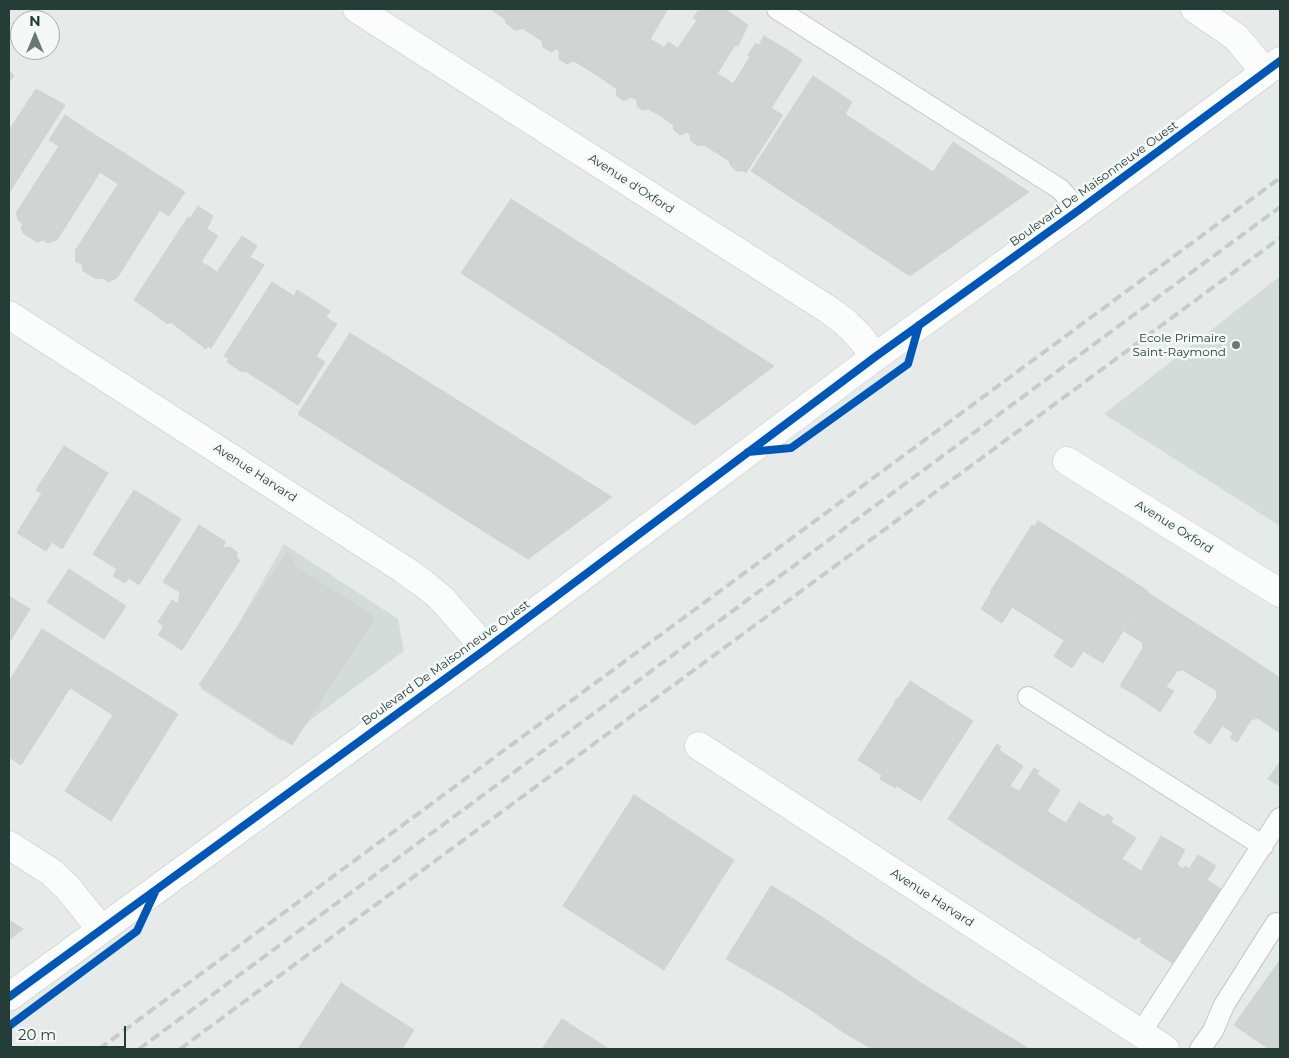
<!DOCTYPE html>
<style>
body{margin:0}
#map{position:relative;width:1289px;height:1058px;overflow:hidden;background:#e6ebe9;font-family:Montserrat,sans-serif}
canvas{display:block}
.frame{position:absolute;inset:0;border:10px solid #243d37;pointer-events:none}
.north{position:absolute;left:10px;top:10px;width:50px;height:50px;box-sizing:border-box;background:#f4f9f7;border:1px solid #a1aeaa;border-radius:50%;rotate:0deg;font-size:14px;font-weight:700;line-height:20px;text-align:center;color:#243d37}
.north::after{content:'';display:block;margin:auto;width:18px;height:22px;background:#687a75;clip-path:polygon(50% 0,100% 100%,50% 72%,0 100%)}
.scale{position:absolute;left:10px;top:1026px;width:116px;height:22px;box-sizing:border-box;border:2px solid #243d37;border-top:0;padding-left:6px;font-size:15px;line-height:18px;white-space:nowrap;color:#243d37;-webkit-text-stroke:4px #f4f9f7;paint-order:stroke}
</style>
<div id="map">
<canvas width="1289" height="1058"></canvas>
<div class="frame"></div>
<div class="north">N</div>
<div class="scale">20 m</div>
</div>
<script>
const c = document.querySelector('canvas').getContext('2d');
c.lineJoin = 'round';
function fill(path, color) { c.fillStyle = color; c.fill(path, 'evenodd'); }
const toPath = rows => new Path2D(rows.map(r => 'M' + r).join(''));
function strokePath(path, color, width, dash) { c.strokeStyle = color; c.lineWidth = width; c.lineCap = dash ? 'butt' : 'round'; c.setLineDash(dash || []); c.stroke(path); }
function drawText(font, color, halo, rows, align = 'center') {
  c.font = font + ' Montserrat,sans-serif'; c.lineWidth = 5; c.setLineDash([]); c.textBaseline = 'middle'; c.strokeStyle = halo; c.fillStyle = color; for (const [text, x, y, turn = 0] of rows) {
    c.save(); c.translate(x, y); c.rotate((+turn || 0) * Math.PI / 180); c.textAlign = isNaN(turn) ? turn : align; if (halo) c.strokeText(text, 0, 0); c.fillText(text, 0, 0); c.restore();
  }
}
fill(toPath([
 [1280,276,1280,526,1104,414],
 [284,544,398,619,404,651,282,741,201,689]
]), '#d4dcd9');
const building = toPath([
 [490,9,534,9,521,29,515,30,506,23,505,19,490,9],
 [534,9,586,9,559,51,556,49,551,52,543,47,542,41,522,28,534,9],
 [586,9,637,9,595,74,574,61,567,64,559,59,559,51,586,9],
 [637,9,668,9,650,39,665,48,633,98,631,97,624,101,617,96,616,88,595,74,637,9],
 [699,9,724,9,728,11,661,116,648,109,643,110,637,106,637,100,633,98,668,42,678,48,697,20,693,18,699,9],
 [728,11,748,25,738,46,735,45,717,74,725,78,690,134,687,132,680,135,674,130,673,125,661,116,728,11],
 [764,36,784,48,717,153,703,145,698,146,691,141,690,134,725,78,733,84,750,57,748,55,756,43,759,45,764,36],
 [784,48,802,60,771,108,783,115,746,173,743,171,737,171,731,166,729,161,717,153,784,48],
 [9,71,14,75,9,83,9,71],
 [813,76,852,102,845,114,933,172,953,142,1029,192,910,276,751,171,813,76],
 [36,89,65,105,9,193,9,130,36,89],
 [65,115,95,135,29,237,23,233,21,227,23,224,18,220,16,213,59,146,49,140,65,115],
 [95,135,124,153,109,178,100,172,57,240,48,243,43,240,37,242,29,237,95,135],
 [124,153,155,173,90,275,83,271,82,264,76,262,75,251,118,184,109,178,124,153],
 [155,173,185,192,169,216,160,210,117,278,108,282,103,278,96,279,90,275,155,173],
 [511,199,774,366,695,425,461,273,511,199],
 [198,206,213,216,207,229,218,236,201,262,210,267,173,324,170,322,168,324,134,300,188,217,190,218,198,206],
 [242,236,257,246,250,257,264,265,211,348,208,346,206,349,173,324,210,267,217,272,242,236],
 [272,282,294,296,297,290,313,300,261,381,245,371,242,372,227,362,229,359,224,356,272,282],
 [313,300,330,311,326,317,337,324,316,356,325,362,298,405,261,381,313,300],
 [350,333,612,497,528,559,298,414,350,333],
 [64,446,108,473,62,549,52,542,46,551,17,533,42,493,36,490,64,446],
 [134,490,181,519,139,585,129,578,125,583,113,576,117,569,93,554,134,490],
 [1038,521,1075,544,1028,617,1012,607,1002,623,981,609,991,593,990,592,1032,525,1034,527,1038,521],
 [199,525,226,542,222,548,230,547,237,552,237,559,240,560,182,650,158,635,164,626,158,622,172,600,178,604,180,592,163,582,199,525],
 [1075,544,1112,568,1065,641,1028,617,1075,544],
 [287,552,295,558,292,564,375,618,292,745,199,685,287,552],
 [1112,568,1148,591,1103,663,1083,651,1072,668,1054,656,1112,568],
 [69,569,126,606,104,639,47,602,69,569],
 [1147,592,1187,618,1137,696,1120,686,1143,648,1142,642,1122,630,1147,592],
 [9,596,30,609,9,643,9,596],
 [1187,618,1224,641,1199,680,1183,670,1177,671,1166,687,1174,691,1160,712,1137,696,1187,618],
 [42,629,178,714,111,821,65,791,113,715,70,688,21,765,9,757,9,681,42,629],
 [1224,641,1262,666,1210,744,1194,733,1217,697,1216,690,1199,680,1224,641],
 [1262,666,1280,678,1280,719,1274,729,1257,718,1251,720,1237,742,1230,738,1233,733,1223,726,1262,666],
 [910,681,973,721,921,801,897,786,895,788,880,779,882,775,858,760,895,703,894,703,897,698,898,699,910,681],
 [1280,719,1280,733,1274,729,1280,719],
 [997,744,1001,747,999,750,1023,766,1010,786,1020,792,986,844,948,819,997,744],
 [1280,762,1280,786,1268,779,1280,762],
 [1034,768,1039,771,1037,774,1060,790,1047,811,1056,817,1023,868,986,844,1034,768],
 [634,795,734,860,664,970,563,906,634,795],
 [1079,802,1104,817,1107,814,1110,816,1061,892,1023,868,1056,817,1066,823,1079,802],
 [1110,816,1113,818,1111,822,1136,838,1122,859,1132,865,1099,917,1061,892,1110,816],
 [1161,836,1185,850,1177,864,1182,869,1136,940,1099,917,1132,865,1141,871,1161,836],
 [1198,855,1216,866,1207,880,1224,891,1177,966,1140,942,1142,939,1139,937,1182,869,1186,866,1189,869,1198,855],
 [771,886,795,900,750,973,726,959,771,886],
 [795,900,828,921,781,991,750,973,795,900],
 [9,920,23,929,9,940,9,920],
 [828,921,857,941,811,1010,781,991,828,921],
 [857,941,888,960,843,1032,811,1010,857,941],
 [888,960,918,981,876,1049,872,1049,843,1032,888,960],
 [1280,960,1280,1049,1269,1049,1234,1025,1280,960],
 [918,981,950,1001,921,1049,876,1049,918,981],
 [341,983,414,1030,402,1049,298,1049,341,983],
 [950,1001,983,1021,966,1049,921,1049,950,1001],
 [562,1019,609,1049,542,1049,562,1019],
 [983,1021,1013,1039,1007,1049,966,1049,983,1021],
 [1013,1039,1029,1049,1007,1049,1013,1039]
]);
fill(building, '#d0d4d3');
strokePath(building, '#cfd4d2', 1);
const lane = toPath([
 [777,9,1060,189,1079,210],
 [1028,697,1263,846],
 [1140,1034,1280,818],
 [1200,1049,1213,1031,1224,1005,1276,923]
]);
const street = toPath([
 [357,9,829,310,845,322,860,337,875,357],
 [1195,9,1236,37,1265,72],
 [9,315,403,569,424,584,441,598,486,649],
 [1067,461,1280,593],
 [699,746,1165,1049],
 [9,845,51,872,67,887,101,929]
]);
const secondary = toPath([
 [9,997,486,649,875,357,1079,210,1280,61]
]);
strokePath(lane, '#c3c8c6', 22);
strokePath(street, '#c3c8c6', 29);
strokePath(secondary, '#c2c8c6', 29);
strokePath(lane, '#fbfcfc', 20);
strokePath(street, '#fbfcfc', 28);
strokePath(secondary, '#fbfcfc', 28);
strokePath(toPath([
 [99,1049,1280,178],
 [139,1049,1280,207],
 [180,1049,1280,238]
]), '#c7ccca', 4, [10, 5]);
strokePath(toPath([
 [748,452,791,448,908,364,919,325],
 [9,997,486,649,875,357,1079,210,1280,61],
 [9,1026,137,931,155,892]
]), '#0057b8', 8);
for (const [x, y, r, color] of [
 [1236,345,5,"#687a75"]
]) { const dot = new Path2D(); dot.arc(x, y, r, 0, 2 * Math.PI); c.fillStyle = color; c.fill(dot); strokePath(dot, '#f4f9f7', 2); }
drawText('12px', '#243d37', '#f4f9f7', [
 ["Avenue d'Oxford",631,184,33],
 ["Boulevard De Maisonneuve Ouest",1094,184,-36],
 ["Avenue Harvard",255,473,33],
 ["Avenue Oxford",1174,527,32],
 ["Boulevard De Maisonneuve Ouest",446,663,-36],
 ["Avenue Harvard",932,898,33]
]);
drawText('12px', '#243d37', '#f4f9f7', [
 ["Ecole Primaire",1226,338],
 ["Saint-Raymond",1226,352]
], 'right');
</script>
